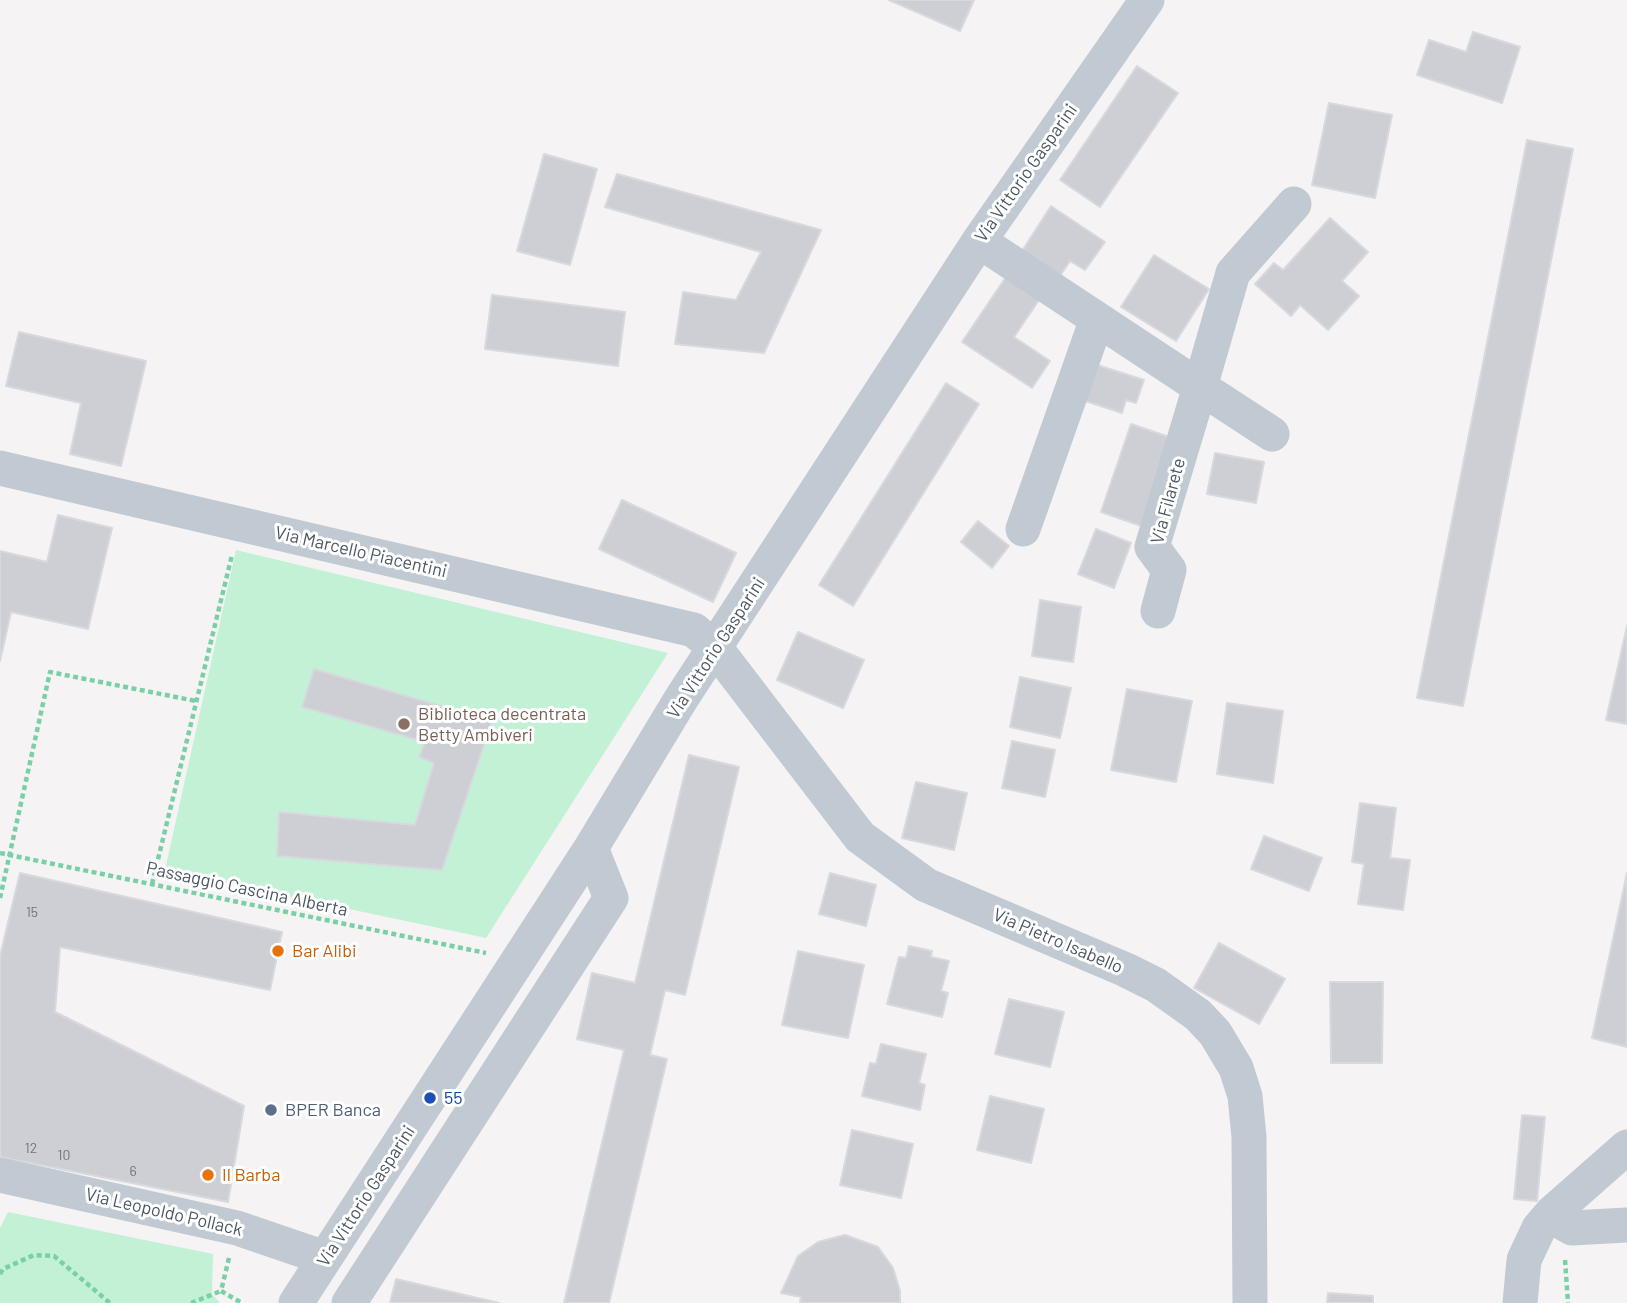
<!DOCTYPE html>
<style>
body{margin:0}
canvas{display:block;background:#f5f3f3}
</style>
<canvas width="1627" height="1303"></canvas>
<script>
const c = document.querySelector('canvas').getContext('2d');
c.lineJoin = 'round';
function fill(path, color) { c.fillStyle = color; c.fill(path, 'evenodd'); }
const toPath = rows => new Path2D(rows.map(r => 'M' + r).join(''));
function strokePath(path, color, width, dash) { c.strokeStyle = color; c.lineWidth = width; c.lineCap = dash ? 'butt' : 'round'; c.setLineDash(dash || []); c.stroke(path); }
function drawText(font, color, halo, rows, align = 'center') {
  c.font = font + ' Barlow,sans-serif'; c.lineWidth = 6; c.setLineDash([]); c.textBaseline = 'middle'; c.strokeStyle = halo; c.fillStyle = color; for (const [text, x, y, turn = 0] of rows) {
    c.save(); c.translate(x, y); c.rotate((+turn || 0) * Math.PI / 180); c.textAlign = isNaN(turn) ? turn : align; if (halo) c.strokeText(text, 0, 0); c.fillText(text, 0, 0); c.restore();
  }
}
fill(toPath([
 [236,550,668,653,486,938,165,870],
 [8,1212,213,1254,212,1294,220,1303,0,1303,0,1228]
]), '#c3f1d5');
const building = toPath([
 [889,0,974,0,960,31,889,0],
 [1473,32,1520,47,1502,103,1417,75,1429,40,1466,52,1473,32],
 [1137,66,1178,93,1100,207,1060,180,1137,66],
 [1329,103,1392,115,1375,198,1312,185,1329,103],
 [1527,140,1573,149,1463,706,1417,698,1527,140],
 [544,154,597,169,570,265,517,251,544,154],
 [617,174,821,230,764,353,675,344,683,292,736,300,761,252,605,207,617,174],
 [1051,206,1105,242,1085,270,1070,261,1060,276,1022,251,1051,206],
 [1330,218,1368,252,1342,281,1359,296,1328,330,1300,305,1291,316,1255,284,1274,263,1283,270,1330,218],
 [1154,255,1209,289,1176,341,1121,307,1154,255],
 [1006,277,1039,300,1014,337,1050,361,1032,388,962,342,1006,277],
 [492,295,625,312,618,366,485,349,492,295],
 [19,332,146,361,121,466,70,454,81,403,6,386,19,332],
 [1091,363,1144,380,1136,403,1126,400,1122,413,1079,399,1091,363],
 [946,383,979,404,853,606,819,585,946,383],
 [1131,424,1181,441,1150,529,1101,512,1131,424],
 [1215,453,1264,462,1256,503,1207,494,1215,453],
 [622,500,736,553,713,602,599,549,622,500],
 [58,515,112,528,88,629,11,612,0,661,0,551,47,562,58,515],
 [978,521,1009,546,992,568,961,542,978,521],
 [1096,529,1131,543,1114,588,1078,574,1096,529],
 [1040,600,1081,607,1073,662,1032,656,1040,600],
 [1627,626,1627,724,1606,720,1627,626],
 [798,632,864,660,843,708,777,680,798,632],
 [314,669,492,721,442,870,277,856,279,812,415,825,434,763,419,757,425,742,302,707,314,669],
 [1020,677,1071,688,1060,738,1010,727,1020,677],
 [1127,689,1192,701,1176,782,1111,770,1127,689],
 [1227,703,1283,711,1273,783,1217,774,1227,703],
 [1012,741,1055,750,1045,797,1002,788,1012,741],
 [689,755,739,767,685,995,665,990,650,1055,667,1059,609,1303,564,1303,624,1050,577,1039,592,973,635,983,689,755],
 [916,782,967,793,954,850,902,838,916,782],
 [1360,803,1396,808,1390,858,1410,860,1403,910,1358,904,1364,864,1352,862,1360,803],
 [1264,836,1322,858,1309,891,1251,869,1264,836],
 [20,873,282,932,270,990,60,947,55,1012,244,1106,228,1202,0,1157,0,956,20,873],
 [830,873,876,885,866,926,819,914,830,873],
 [1627,873,1627,1047,1592,1038,1627,873],
 [1219,943,1285,979,1259,1024,1194,988,1219,943],
 [909,946,932,951,931,957,949,961,941,991,948,993,942,1017,887,1004,899,957,906,958,909,946],
 [798,951,864,965,848,1038,782,1025,798,951],
 [1330,982,1383,982,1382,1063,1331,1063,1330,982],
 [1009,999,1064,1012,1050,1067,995,1054,1009,999],
 [881,1044,926,1054,919,1083,925,1085,920,1110,862,1096,870,1063,876,1064,881,1044],
 [990,1096,1044,1109,1031,1163,977,1150,990,1096],
 [1522,1115,1545,1117,1537,1201,1514,1199,1522,1115],
 [852,1130,913,1144,901,1198,840,1185,852,1130],
 [845,1235,878,1247,893,1268,900,1291,900,1303,800,1303,801,1297,781,1293,798,1256,818,1242,845,1235],
 [396,1279,499,1303,390,1303,396,1279],
 [1328,1293,1373,1296,1373,1303,1327,1303,1328,1293]
]);
fill(building, '#cdcfd5');
strokePath(building, '#d7d9de', 2);
strokePath(toPath([
 [0,853,486,953],
 [152,884,232,555],
 [0,898,50,672,196,701],
 [229,1258,221,1291,242,1303],
 [1565,1260,1568,1303],
 [0,1274,3,1269,34,1255,54,1256,110,1303],
 [191,1303,221,1291]
]), '#7ad0a6', 4.5, [5, 3.5]);
strokePath(toPath([
 [979,241,1200,387,1152,547,1169,570,1158,611],
 [1272,434,1200,387,1233,273,1294,204],
 [0,468,694,630,716,649,860,837,926,885,1126,970,1156,985,1198,1015,1215,1033,1236,1068,1245,1096,1249,1137,1250,1303],
 [1023,529,1097,319],
 [0,1175,237,1228,325,1258],
 [1552,1213,1558,1220,1572,1228,1627,1225],
 [296,1303,591,848,681,699,979,241,1147,0],
 [349,1303,611,898,591,848],
 [1520,1303,1524,1260,1539,1228,1552,1213,1627,1147]
]), '#c1cad2', 35);
for (const [x, y, r, color] of [
 [404,724,7,"#8d6e63"],
 [278,951,7,"#e8710a"],
 [430,1098,7,"#1a4fb4"],
 [271,1110,7,"#5c6f8a"],
 [208,1175,7,"#e8710a"]
]) { const dot = new Path2D(); dot.arc(x, y, r, 0, 2 * Math.PI); c.fillStyle = color; c.fill(dot); strokePath(dot, '#fff', 2.5); }
drawText('14px', '#6b747e', null, [
 ["15",32,912],
 ["12",31,1148],
 ["10",64,1155],
 ["6",133,1171]
]);
drawText('18px', '#4a5661', '#fff', [
 ["Via Vittorio Gasparini",1026,173,-55],
 ["Via Filarete",1168,501,-75],
 ["Via Marcello Piacentini",361,552,13],
 ["Via Vittorio Gasparini",716,648,-57],
 ["Passaggio Cascina Alberta",247,889,12],
 ["Via Pietro Isabello",1058,941,23],
 ["Via Vittorio Gasparini",366,1196,-57],
 ["Via Leopoldo Pollack",164,1212,13]
]);
drawText('18px', '#785e54', '#fff', [
 ["Biblioteca decentrata",418,714],
 ["Betty Ambiveri",418,735]
], 'left');
drawText('18px', '#c56008', '#fff', [
 ["Bar Alibi",292,951],
 ["Il Barba",222,1175]
], 'left');
drawText('18px', '#164399', '#fff', [
 ["55",444,1098]
], 'left');
drawText('18px', '#4e5e75', '#fff', [
 ["BPER Banca",285,1110]
], 'left');
</script>
